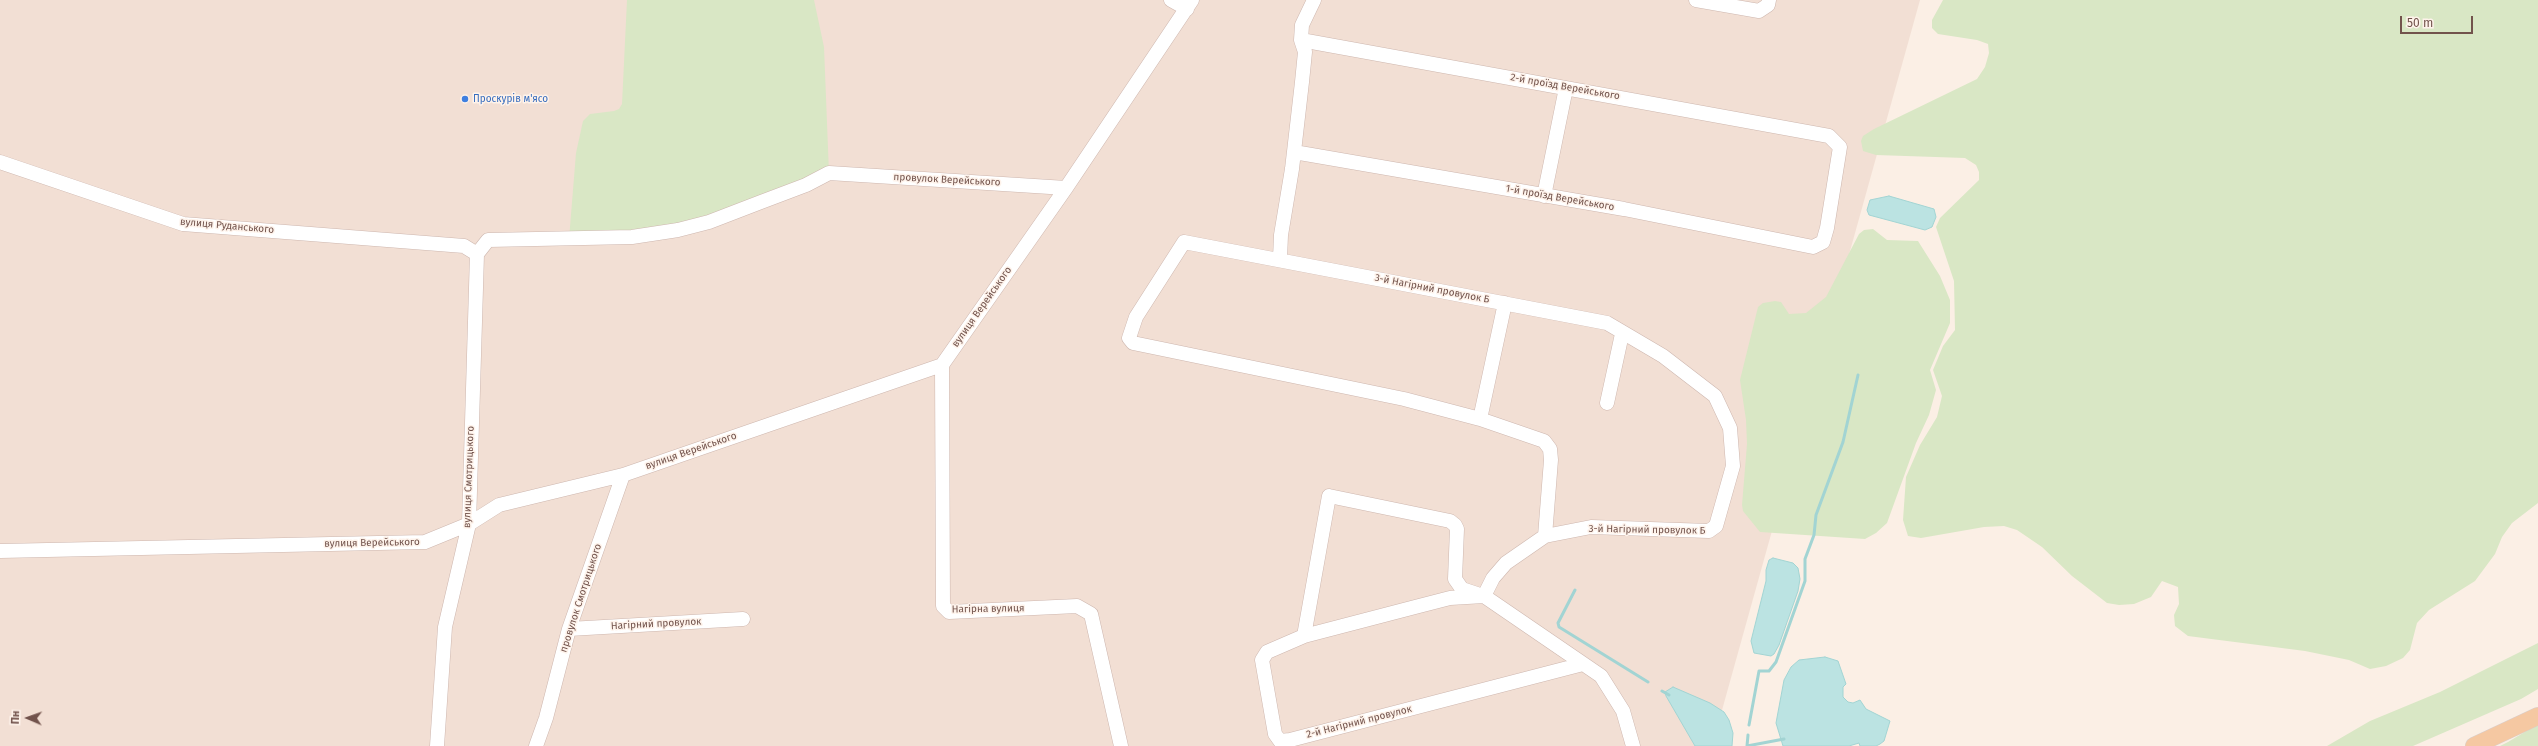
<!DOCTYPE html>
<meta charset="utf-8">
<style>
body{margin:0}
#map{position:relative;width:2538px;height:746px;overflow:hidden;background:#fbefe5;font-family:"Fira Sans",sans-serif}
canvas{display:block}
.north{position:absolute;left:8px;top:698px;width:40px;height:40px;-webkit-text-stroke:3px #fef3eb;paint-order:stroke;rotate:272deg;font-size:11px;font-weight:700;line-height:16px;text-align:center;color:#72534c}
.north::after{content:'';display:block;margin:auto;width:14px;height:18px;background:#72534c;clip-path:polygon(50% 0,100% 100%,50% 72%,0 100%)}
.scale{position:absolute;left:2400px;top:16px;width:73px;height:18px;box-sizing:border-box;border:2px solid #72534c;border-top:0;padding-left:5px;font-size:12px;line-height:14px;white-space:nowrap;color:#72534c;-webkit-text-stroke:3px #fef3eb;paint-order:stroke}
</style>
<div id="map">
<canvas width="2538" height="746"></canvas>
<div class="north">Пн</div>
<div class="scale">50 m</div>
</div>
<script>
const c = document.querySelector('canvas').getContext('2d');
c.lineJoin = 'round';
function fill(path, color) { c.fillStyle = color; c.fill(path, 'evenodd'); }
const toPath = rows => new Path2D(rows.map(r => 'M' + r).join(''));
function strokePath(path, color, width, dash) { c.strokeStyle = color; c.lineWidth = width; c.lineCap = dash ? 'butt' : 'round'; c.setLineDash(dash || []); c.stroke(path); }
function drawText(font, color, halo, rows, align = 'center') {
  c.font = font + ' "Fira Sans",sans-serif'; c.lineWidth = 3; c.setLineDash([]); c.textBaseline = 'middle'; c.strokeStyle = halo; c.fillStyle = color; for (const [text, x, y, turn = 0] of rows) {
    c.save(); c.translate(x, y); c.rotate((+turn || 0) * Math.PI / 180); c.textAlign = isNaN(turn) ? turn : align; if (halo) c.strokeText(text, 0, 0); c.fillText(text, 0, 0); c.restore();
  }
}
fill(toPath([
 [0,0,1920,0,1712,746,0,746]
]), '#f2dfd4');
fill(toPath([
 [627,0,814,0,824,47,829,173,709,222,569,239,576,153,583,121,590,114,614,111,619,109,622,104],
 [1943,0,2538,0,2538,503,2512,523,2502,537,2495,554,2475,581,2429,610,2417,623,2410,650,2403,658,2386,666,2370,669,2349,660,2305,651,2188,636,2175,626,2174,615,2179,604,2178,587,2162,581,2151,597,2134,604,2119,605,2107,603,2072,576,2042,547,2017,530,2004,526,1984,527,1921,538,1908,536,1903,520,1906,477,1920,445,1937,417,1942,396,1933,370,1943,346,1955,330,1954,281,1936,227,1940,218,1979,180,1979,172,1976,165,1965,158,1876,155,1863,151,1861,141,1863,136,1874,129,1977,79,1985,67,1989,53,1988,44,1977,40,1938,34,1932,28,1932,20],
 [1873,229,1887,240,1918,241,1940,276,1950,300,1950,323,1930,370,1936,390,1929,415,1916,443,1887,523,1876,533,1865,539,1760,532,1743,511,1742,505,1747,444,1746,420,1740,380,1758,307,1763,303,1775,301,1781,302,1789,314,1806,313,1826,297,1859,234,1864,230],
 [2538,643,2538,689,2521,699,2413,746,2327,746,2370,721,2440,692],
 [2538,724,2538,746,2500,746,2508,742]
]), '#d9e7c5');
const water = toPath([
 [1889,196,1934,209,1936,217,1932,227,1925,230,1869,215,1867,210,1870,200,1889,196],
 [1773,558,1793,563,1798,568,1800,579,1798,591,1779,645,1774,654,1771,656,1754,653,1751,641,1766,581,1766,570,1769,560,1773,558],
 [1825,657,1838,661,1846,684,1843,687,1843,697,1848,702,1853,703,1860,700,1866,709,1890,721,1884,741,1880,744,1876,746,1860,746,1859,743,1849,746,1783,746,1776,723,1784,680,1791,667,1799,660,1825,657],
 [1673,687,1710,703,1724,712,1729,720,1733,733,1732,746,1695,746,1666,696,1665,692,1673,687]
]);
fill(water, '#bbe3e2');
strokePath(water, '#a2d4d3', 1);
strokePath(toPath([
 [1575,590,1558,623,1559,627,1648,682],
 [1662,691,1669,695],
 [1749,725,1759,671,1769,671,1776,662,1805,581,1805,559,1814,535,1816,515,1843,442,1858,375],
 [1747,746,1784,739],
 [1747,746,1748,735]
]), '#a2d4d3', 3);
const minor = toPath([
 [1171,0,1187,9],
 [1696,0,1759,11,1768,5,1769,0],
 [1294,152,1624,209,1813,247,1823,242,1827,228,1840,147,1829,136,1301,40],
 [0,162,183,224,464,246,477,254,488,240,632,237,678,230,709,222,761,202,806,185,829,173,1066,188],
 [1544,196,1566,88],
 [1280,259,1281,235,1292,169,1302,82,1305,52,1301,40,1302,25,1314,0],
 [942,365,943,606,949,612,1077,606,1091,614,1121,746],
 [1607,403,1622,334],
 [1480,419,1505,303],
 [1545,536,1551,460,1550,449,1544,441,1480,419,1404,399,1133,343,1129,338,1136,317,1184,242,1607,323,1663,356,1715,396,1730,428,1733,466,1716,526,1709,531,1591,527,1545,536,1506,563,1493,578,1484,596,1601,676,1623,711,1633,746],
 [0,551,425,542,469,524,499,505,623,475,942,365,1066,188,1192,0],
 [1484,596,1450,598,1419,606,1304,636,1267,652,1262,660,1275,734,1280,741,1290,740,1583,664],
 [569,629,743,619],
 [1304,636,1329,496,1450,521,1455,525,1457,529,1455,579,1462,589,1477,594],
 [437,746,445,627,469,524,477,254],
 [536,746,546,718,569,629,623,475]
]);
const major = toPath([
 [2474,746,2538,716]
]);
strokePath(minor, '#ceb7af', 15);
strokePath(major, '#d8cfcd', 18);
strokePath(minor, '#fff', 14);
strokePath(major, '#f5c8a2', 17);
for (const [x, y, r, color] of [
 [465,99,4,"#3f7fe0"]
]) { const dot = new Path2D(); dot.arc(x, y, r, 0, 2 * Math.PI); c.fillStyle = color; c.fill(dot); strokePath(dot, '#fef3eb', 1.5); }
drawText('10px', '#72534c', '#fef3eb', [
 ["2-й проїзд Верейського",1565,87,10],
 ["провулок Верейського",947,180,3],
 ["1-й проїзд Верейського",1560,198,10],
 ["вулиця Руданського",227,226,5],
 ["3-й Нагірний провулок Б",1432,289,11],
 ["вулиця Верейського",982,307,-55],
 ["вулиця Верейського",691,451,-19],
 ["вулиця Смотрицького",469,477,-88],
 ["3-й Нагірний провулок Б",1647,530,1],
 ["вулиця Верейського",372,543,-1],
 ["провулок Смотрицького",581,598,-72],
 ["Нагірна вулиця",988,609,-1],
 ["Нагірний провулок",656,624,-3],
 ["2-й Нагірний провулок",1359,722,-14]
]);
drawText('10px', '#366cbe', '#fef3eb', [
 ["Проскурів м'ясо",473,99]
], 'left');
</script>
